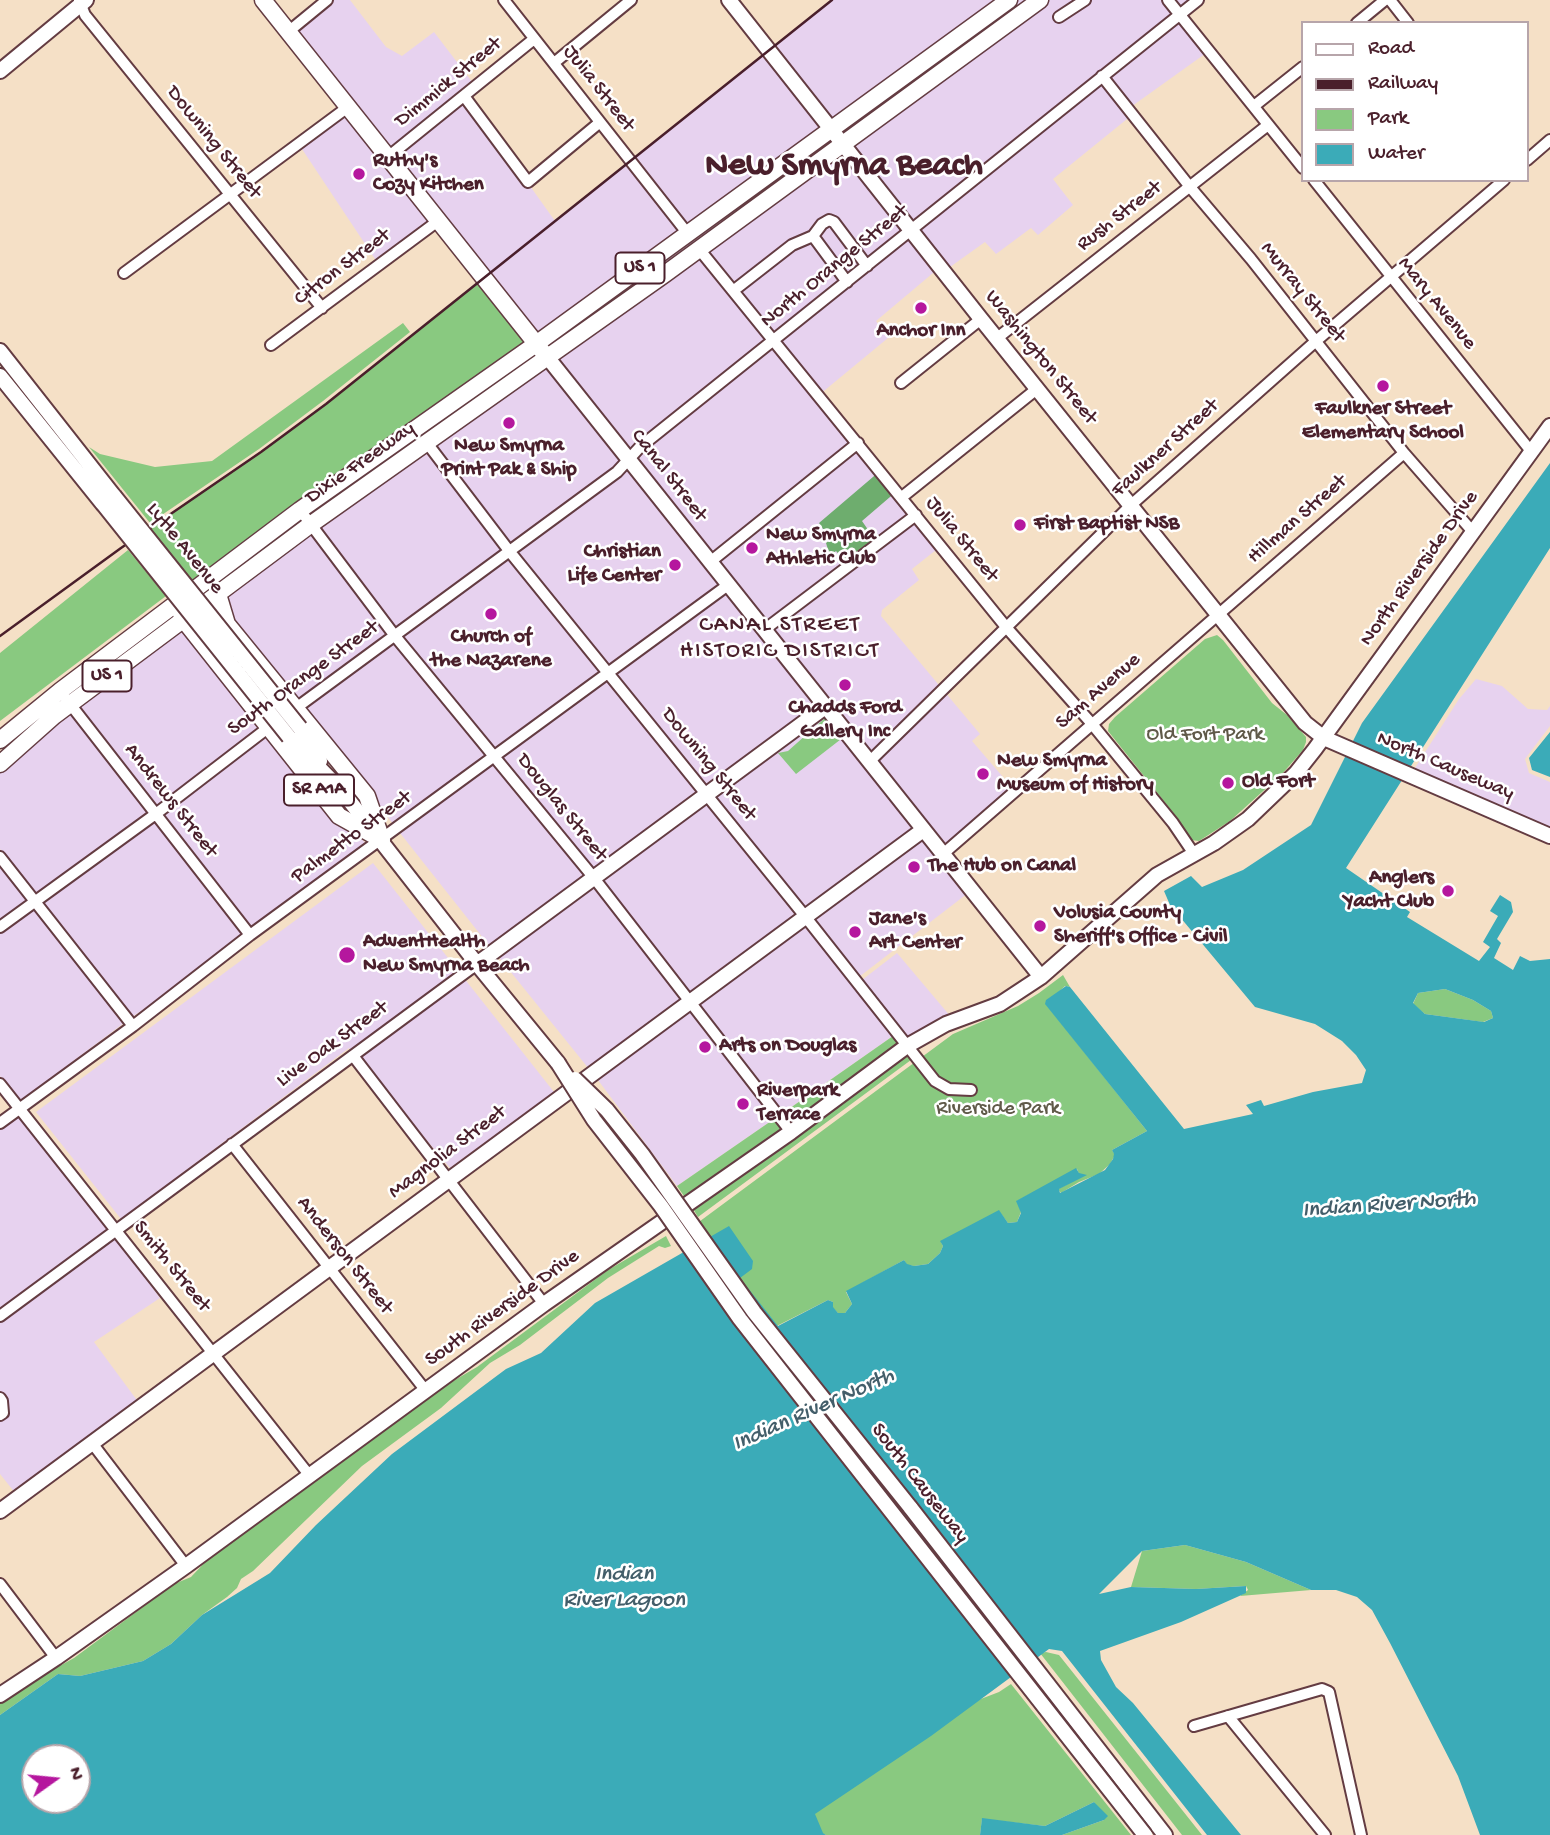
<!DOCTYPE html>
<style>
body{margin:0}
#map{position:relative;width:1550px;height:1835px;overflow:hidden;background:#f5e0c6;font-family:"Gochi Hand",sans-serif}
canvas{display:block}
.legend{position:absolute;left:1301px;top:21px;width:228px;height:161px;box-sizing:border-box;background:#fff;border:2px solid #b7a5aa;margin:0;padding:9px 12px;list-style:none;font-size:21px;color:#4a1f2b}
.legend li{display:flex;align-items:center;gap:14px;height:35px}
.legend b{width:35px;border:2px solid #b7a5aa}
.north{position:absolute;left:21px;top:1744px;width:70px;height:70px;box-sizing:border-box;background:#fff;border:2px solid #b7a5aa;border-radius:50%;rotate:75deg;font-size:19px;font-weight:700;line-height:28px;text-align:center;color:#4a1f2b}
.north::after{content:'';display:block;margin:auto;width:24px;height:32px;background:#b5179e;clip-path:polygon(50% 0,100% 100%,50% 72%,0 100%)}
</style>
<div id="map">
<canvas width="1550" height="1835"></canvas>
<ul class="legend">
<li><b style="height:9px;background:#fff"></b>Road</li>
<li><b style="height:9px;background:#4a1f2b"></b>Railway</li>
<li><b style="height:19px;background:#89c980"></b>Park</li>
<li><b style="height:19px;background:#3babb8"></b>Water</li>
</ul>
<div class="north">N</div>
</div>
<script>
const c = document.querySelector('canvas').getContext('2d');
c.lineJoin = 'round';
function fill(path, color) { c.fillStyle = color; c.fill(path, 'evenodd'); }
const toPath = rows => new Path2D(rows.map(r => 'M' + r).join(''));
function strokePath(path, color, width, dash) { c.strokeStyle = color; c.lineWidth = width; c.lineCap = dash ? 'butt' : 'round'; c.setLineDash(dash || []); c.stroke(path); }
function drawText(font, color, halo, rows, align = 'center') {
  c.font = font + ' "Gochi Hand",sans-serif'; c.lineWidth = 5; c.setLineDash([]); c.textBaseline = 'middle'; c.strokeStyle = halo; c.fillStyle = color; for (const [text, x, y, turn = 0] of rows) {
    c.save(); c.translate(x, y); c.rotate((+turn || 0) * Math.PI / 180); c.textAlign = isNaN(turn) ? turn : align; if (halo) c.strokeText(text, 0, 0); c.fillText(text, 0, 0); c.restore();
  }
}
fill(toPath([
 [327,0,350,0,386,47,402,56,434,32,476,87,465,95,555,221,832,0,1198,0,1180,14,1209,51,1128,109,1132,115,1053,179,1073,205,1038,235,1031,228,996,254,985,242,943,272,939,268,876,321,888,338,819,395,941,546,912,569,919,580,882,610,881,616,980,734,972,741,1015,791,943,854,972,890,855,980,427,443,547,358,438,221,379,265,298,143,347,106,288,32],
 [425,450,503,551,396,629,317,526],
 [309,532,388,636,297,702,231,621,223,596],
 [509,558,601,672,496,750,402,637],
 [182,626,262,726,158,806,77,705],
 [394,643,488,757,394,825,303,709],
 [607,679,699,794,595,871,502,758],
 [1476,679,1502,686,1528,709,1547,710,1550,706,1550,726,1525,759,1529,773,1550,782,1550,830,1413,771,1459,699],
 [69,711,149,812,37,895,0,849,0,771],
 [268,733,367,845,251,928,164,814],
 [494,764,586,878,491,948,400,833],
 [705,801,797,915,690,994,601,879],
 [155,820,243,934,159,999,132,1017,43,902],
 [373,863,554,1092,450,1168,349,1048,121,1219,36,1112],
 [0,865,29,901,0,921],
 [592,885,682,1000,589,1069,497,955],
 [35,908,124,1023,20,1101,0,1076,0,933],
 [803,922,893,1036,783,1113,696,1001],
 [897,953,951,1017,909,1040,862,980],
 [688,1008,774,1119,677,1186,595,1076],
 [18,1115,110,1229,0,1311,0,1129],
 [115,1237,160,1298,94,1342,139,1403,16,1494,0,1474,0,1322]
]), '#e7d2ef');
fill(toPath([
 [484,278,536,344,193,591,143,533,261,452,326,404],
 [403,323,410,332,323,401,259,449,150,523,89,447,100,454,155,467,212,461],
 [128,550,166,596,0,721,0,653],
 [1217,635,1223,640,1272,703,1287,715,1306,737,1306,742,1303,750,1282,774,1230,821,1199,841,1191,840,1179,820,1108,731,1109,724,1115,717,1205,639],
 [824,719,831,721,845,736,796,774,778,753,788,751],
 [1063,975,1070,987,1065,986,1046,1004,1147,1131,1112,1150,1115,1155,1110,1164,1099,1174,1079,1182,1061,1193,1058,1189,1077,1179,1079,1174,1077,1169,1017,1201,1021,1212,1017,1222,1008,1223,999,1211,941,1242,943,1246,940,1253,928,1264,914,1266,907,1265,904,1260,846,1292,852,1304,845,1313,838,1313,832,1307,833,1302,828,1300,759,1335,688,1230,953,1034,1018,1006,1039,993],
 [1445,989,1473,1000,1491,1011,1493,1018,1483,1022,1425,1014,1413,1004,1418,993],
 [893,1036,900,1046,793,1125,783,1113],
 [906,1053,911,1060,698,1217,692,1207],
 [774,1119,784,1131,686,1199,677,1186],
 [666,1236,671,1246,665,1248,659,1246,608,1278,520,1345,490,1363,441,1408,362,1466,253,1571,241,1579,237,1588,227,1597,202,1615,171,1644,143,1661,80,1676,58,1674,0,1715,0,1699,74,1658,174,1584,191,1577,209,1558,431,1394,477,1367,608,1270],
 [1185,1545,1246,1562,1311,1590,1240,1596,1248,1590,1246,1586,1196,1589,1131,1587,1142,1551],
 [1046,1652,1059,1655,1202,1835,1182,1835,1040,1653],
 [1011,1684,1131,1835,1062,1835,1104,1820,1094,1802,1045,1826,982,1819,980,1835,826,1835,810,1828,819,1802,973,1702,999,1692]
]), '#89c980');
fill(toPath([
 [880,471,897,491,862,521,871,534,874,546,849,566,836,551,830,556,826,543,830,539,819,523]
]), '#6ead6e');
fill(toPath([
 [1550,463,1550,548,1346,868,1410,912,1407,917,1479,961,1490,947,1483,942,1498,916,1490,911,1500,895,1511,902,1513,912,1497,939,1501,943,1494,958,1513,970,1520,956,1530,961,1550,959,1550,1835,1480,1835,1458,1776,1390,1643,1372,1610,1357,1597,1336,1590,1311,1590,1246,1562,1185,1545,1142,1551,1099,1594,1131,1587,1196,1589,1246,1586,1246,1593,1181,1622,1100,1651,1101,1660,1116,1687,1133,1703,1241,1835,1207,1835,1062,1651,1049,1649,931,1736,815,1814,823,1833,826,1835,0,1835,0,1715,58,1674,80,1676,143,1661,171,1644,202,1615,270,1573,316,1525,392,1454,506,1369,541,1353,595,1303,729,1226,753,1261,752,1269,740,1278,778,1326,828,1300,833,1302,833,1307,838,1313,845,1313,852,1304,846,1291,904,1260,907,1264,914,1266,928,1264,940,1253,943,1246,940,1241,999,1210,1008,1223,1017,1222,1021,1213,1016,1201,1076,1168,1079,1173,1087,1175,1059,1189,1060,1193,1105,1170,1113,1159,1114,1154,1112,1150,1147,1131,1045,1004,1046,1000,1066,986,1070,987,1184,1129,1253,1114,1246,1105,1261,1100,1264,1106,1313,1092,1362,1083,1366,1070,1356,1055,1342,1041,1315,1024,1255,1007,1170,905,1164,891,1191,876,1202,887,1243,870,1311,825,1362,723],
 [1445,989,1473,1000,1491,1011,1493,1018,1484,1022,1425,1014,1413,1003,1418,993],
 [35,1758,77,1758,77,1800,35,1800],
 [1550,732,1550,777,1532,770,1529,758],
 [1094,1802,1108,1816,1104,1820,1062,1835,980,1835,982,1818,1045,1826]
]), '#3babb8');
const street = toPath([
 [79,0,85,15,322,308],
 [504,0,688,234],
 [1168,0,1303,168],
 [1390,0,1408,23],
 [1059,17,1085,0],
 [1357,23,1385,0],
 [288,32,327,0],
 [554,63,631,0],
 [1102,76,1190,187,1251,259,1404,453,1473,532],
 [464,96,528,182,599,123],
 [1254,106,1303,67],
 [388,157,534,39],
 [1527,160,1550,140],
 [1314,180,1530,450],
 [813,236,822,224,829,220,834,222,867,266],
 [699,249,1006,627,1092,724,1173,823,1194,854],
 [124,273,348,107],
 [733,291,792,245,813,236,847,282],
 [996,339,1268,125],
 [271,345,438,221],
 [901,383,981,319],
 [427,443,510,552,804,915,935,1081,949,1089,971,1090],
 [902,497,1038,388],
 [300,510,395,636,594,878,791,1132],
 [710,562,858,443],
 [764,630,916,515],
 [60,691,250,935],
 [292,711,617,472,640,447,1198,0],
 [869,762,1131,505,1316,341,1504,180],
 [943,854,1404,453],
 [0,857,133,1026],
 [0,927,157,813,273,724],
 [354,1057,544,1304],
 [0,1084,310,1476],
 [0,1123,133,1026,250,935,728,585],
 [232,1144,426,1391],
 [0,1316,477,964],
 [0,1398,2,1401,3,1413,0,1415],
 [92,1443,186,1566],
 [0,1584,56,1658],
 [1228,1716,1325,1835],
 [1194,1726,1322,1689,1329,1692,1361,1835]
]);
const secondary = toPath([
 [729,0,981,319,1305,723,1324,738,1550,836],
 [0,71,86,0],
 [0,351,114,496],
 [548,358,1041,977],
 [0,376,103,504],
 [300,728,320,761],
 [289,737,341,790,477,964,558,1063],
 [477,964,825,707],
 [910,1507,1165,1835],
 [0,1511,923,830],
 [0,1695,56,1658,186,1566,544,1304,791,1132,907,1046,946,1024,1000,1004,1041,977,1157,875,1214,843,1248,819,1296,773,1315,749,1550,426]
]);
const primary = toPath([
 [263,0,542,351],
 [218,594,227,624,367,796,382,840],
 [180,611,183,619,339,816,382,840],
 [0,740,60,691,300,510,536,344,1009,0],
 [0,764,54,716,310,525,665,274,1040,0]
]);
strokePath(street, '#643c42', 14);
strokePath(secondary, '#643c42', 18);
strokePath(primary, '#643c42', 19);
strokePath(street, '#fff', 10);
strokePath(secondary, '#fff', 14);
strokePath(primary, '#fff', 16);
strokePath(toPath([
 [0,636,121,548,261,452,326,404,832,0]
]), '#4a1f2b', 2.5);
const secondaryBridge = toPath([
 [114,496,300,728],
 [103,504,289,737],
 [558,1063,594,1120,661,1206,740,1319,1145,1835],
 [575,1079,607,1110,642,1154,754,1312,910,1507]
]);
strokePath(secondaryBridge, '#643c42', 18, []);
strokePath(secondaryBridge, '#fff', 14);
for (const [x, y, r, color] of [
 [359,174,7,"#b5179e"],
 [921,308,7,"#b5179e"],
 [1383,386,7,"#b5179e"],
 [509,423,7,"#b5179e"],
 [1020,525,7,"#b5179e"],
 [752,548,7,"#b5179e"],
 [675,565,7,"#b5179e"],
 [491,614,7,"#b5179e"],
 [845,685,7,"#b5179e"],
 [983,774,7,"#b5179e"],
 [1228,783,7,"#b5179e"],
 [914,867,7,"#b5179e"],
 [1448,891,7,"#b5179e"],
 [1040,926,7,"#b5179e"],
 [855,932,7,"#b5179e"],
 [347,955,9,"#b5179e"],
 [705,1047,7,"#b5179e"],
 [743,1104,7,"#b5179e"]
]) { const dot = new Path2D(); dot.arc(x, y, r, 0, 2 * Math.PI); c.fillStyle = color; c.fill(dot); strokePath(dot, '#fff', 2.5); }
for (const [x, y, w] of [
 [640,268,49],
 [107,676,49],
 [319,790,70]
]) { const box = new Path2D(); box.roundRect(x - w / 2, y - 15.5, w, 31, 5); c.fillStyle = '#fff'; c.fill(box); strokePath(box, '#4a1f2b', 2); }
drawText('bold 19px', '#4a1f2b', null, [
 ["US 1",640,268],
 ["US 1",107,676],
 ["SR A1A",319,790]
]);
drawText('21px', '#4a1f2b', '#fff', [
 ["Dimmick Street",449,83,-39],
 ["Julia Street",598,89,52],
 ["Downing Street",213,143,51],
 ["Rush Street",1120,217,-38],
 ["North Orange Street",835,267,-39],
 ["Citron Street",343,268,-37],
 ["Murray Street",1302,293,51],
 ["Mary Avenue",1436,304,51],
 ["Washington Street",1040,358,51],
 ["Faulkner Street",1166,449,-42],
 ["Dixie Freeway",361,464,-35],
 ["Canal Street",668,476,52],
 ["Hillman Street",1298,520,-41],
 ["Julia Street",961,540,51],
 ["Lytle Avenue",184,549,51],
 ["North Riverside Drive",1420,569,-54],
 ["South Orange Street",304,679,-36],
 ["Sam Avenue",1099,692,-41],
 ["Downing Street",708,765,51],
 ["North Causeway",1445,767,23],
 ["Andrews Street",170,801,52],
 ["Douglas Street",561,808,51],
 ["Palmetto Street",352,838,-36],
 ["Live Oak Street",333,1045,-36],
 ["Magnolia Street",448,1153,-37],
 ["Anderson Street",344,1256,52],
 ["Smith Street",171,1267,51],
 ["South Riverside Drive",503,1309,-36],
 ["South Causeway",919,1484,52]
]);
drawText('bold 21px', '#4a1f2b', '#fff', [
 ["Ruthy's",373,162],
 ["Cozy Kitchen",373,186],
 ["Anchor Inn",921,332,"center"],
 ["Faulkner Street",1383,410,"center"],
 ["Elementary School",1383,434,"center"],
 ["New Smyrna",509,447,"center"],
 ["Print Pak & Ship",509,471,"center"],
 ["First Baptist NSB",1034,525],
 ["New Smyrna",766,536],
 ["Athletic Club",766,560],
 ["Christian",661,553,"right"],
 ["Life Center",661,577,"right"],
 ["Church of",491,638,"center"],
 ["the Nazarene",491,662,"center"],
 ["Chadds Ford",845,709,"center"],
 ["Gallery Inc",845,733,"center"],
 ["New Smyrna",997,762],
 ["Museum of History",997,786],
 ["Old Fort",1242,783],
 ["The Hub on Canal",928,867],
 ["Anglers",1434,879,"right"],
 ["Yacht Club",1434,903,"right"],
 ["Volusia County",1054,914],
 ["Sheriff's Office - Civil",1054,938],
 ["Jane's",869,920],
 ["Art Center",869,944],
 ["AdventHealth",363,943],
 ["New Smyrna Beach",363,967],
 ["Arts on Douglas",719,1047],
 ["Riverpark",757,1092],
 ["Terrace",757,1116]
], 'left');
drawText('21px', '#605a49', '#fff', [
 ["Old Fort Park",1205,736],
 ["Riverside Park",998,1110]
]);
c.letterSpacing = '2px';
drawText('23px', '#4a1f2b', '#fff', [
 ["CANAL STREET",780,626],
 ["HISTORIC DISTRICT",780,652]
]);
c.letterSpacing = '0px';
drawText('italic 23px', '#435e6a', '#fff', [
 ["Indian River North",1389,1206,-4],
 ["Indian River North",814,1411,-24],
 ["Indian",624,1575],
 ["River Lagoon",624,1601]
]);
drawText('bold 35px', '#4a1f2b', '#fff', [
 ["New Smyrna Beach",844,168]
]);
</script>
